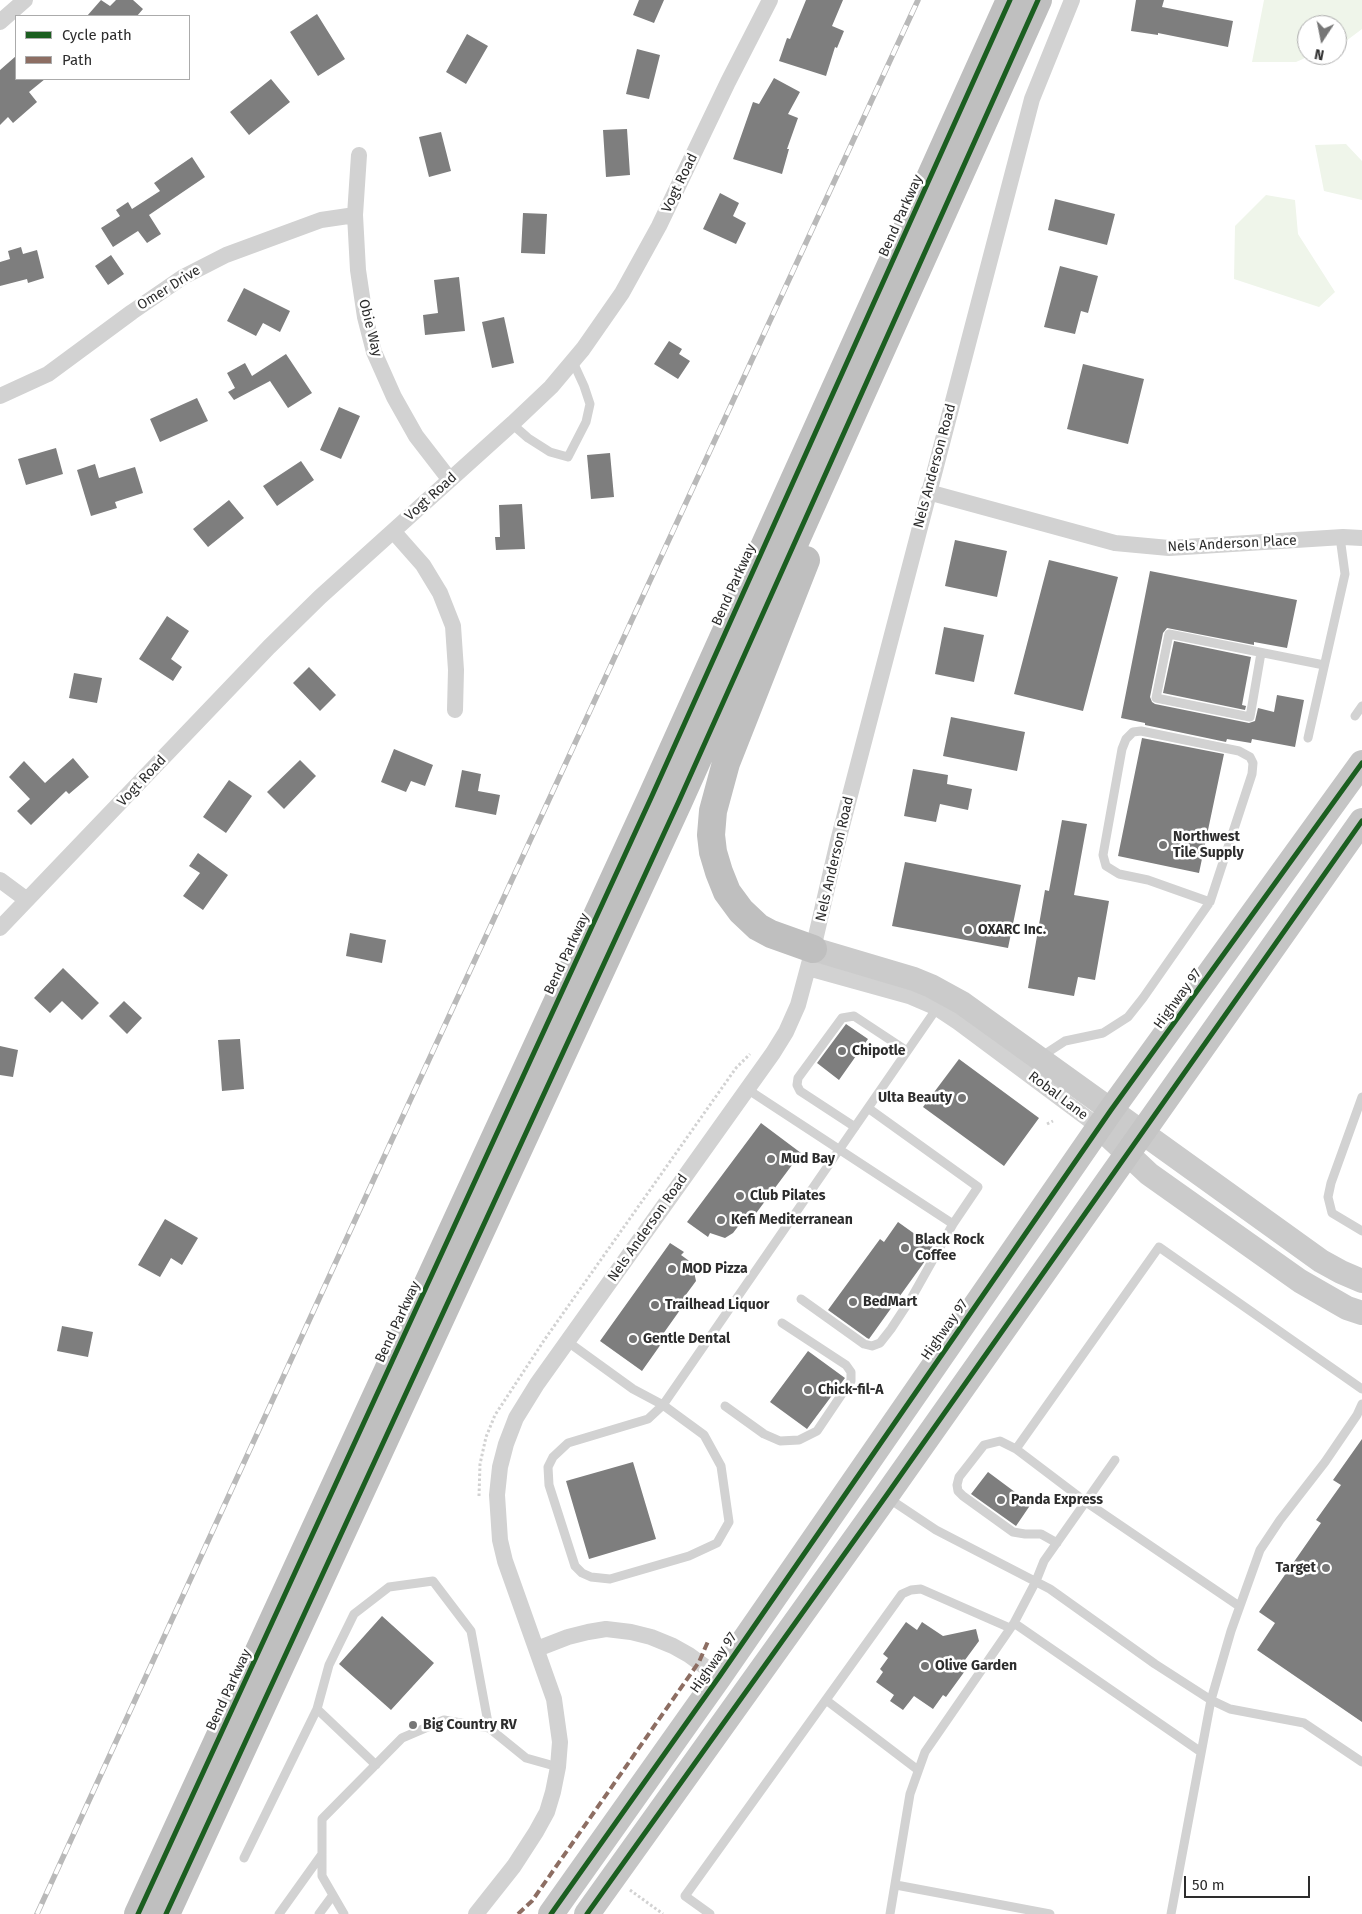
<!DOCTYPE html>
<style>
body{margin:0}
#map{position:relative;width:1362px;height:1914px;overflow:hidden;background:#fff;font-family:"Fira Sans",sans-serif}
canvas{display:block}
.legend{position:absolute;left:15px;top:15px;width:175px;height:65px;box-sizing:border-box;background:#fff;border:1px solid #ababab;margin:0;padding:6px 9px;list-style:none;font-size:15px;color:#2d2d2d}
.legend li{display:flex;align-items:center;gap:10px;height:25px}
.legend b{width:25px;border:1px solid #ababab}
.north{position:absolute;left:1297px;top:15px;width:50px;height:50px;box-sizing:border-box;background:#fff;border:1px solid #ababab;border-radius:50%;rotate:191deg;font-size:14px;font-weight:700;line-height:20px;text-align:center;color:#2d2d2d}
.north::after{content:'';display:block;margin:auto;width:18px;height:22px;background:#767676;clip-path:polygon(50% 0,100% 100%,50% 72%,0 100%)}
.scale{position:absolute;left:1184px;top:1876px;width:126px;height:22px;box-sizing:border-box;border:2px solid #2d2d2d;border-top:0;padding-left:6px;font-size:15px;line-height:18px;white-space:nowrap;color:#2d2d2d;-webkit-text-stroke:4px #fff;paint-order:stroke}
</style>
<div id="map">
<canvas width="1362" height="1914"></canvas>
<ul class="legend">
<li><b style="height:6px;background:#1b5e20"></b>Cycle path</li>
<li><b style="height:6px;background:#8d6e63"></b>Path</li>
</ul>
<div class="north">N</div>
<div class="scale">50 m</div>
</div>
<script>
const c = document.querySelector('canvas').getContext('2d');
c.lineJoin = 'round';
function fill(path, color) { c.fillStyle = color; c.fill(path, 'evenodd'); }
const toPath = rows => new Path2D(rows.map(r => 'M' + r).join(''));
function strokePath(path, color, width, dash) { c.strokeStyle = color; c.lineWidth = width; c.lineCap = dash ? 'butt' : 'round'; c.setLineDash(dash || []); c.stroke(path); }
function drawText(font, color, halo, rows, align = 'center') {
  c.font = font + ' "Fira Sans",sans-serif'; c.lineWidth = 5; c.setLineDash([]); c.textBaseline = 'middle'; c.strokeStyle = halo; c.fillStyle = color; for (const [text, x, y, turn = 0] of rows) {
    c.save(); c.translate(x, y); c.rotate((+turn || 0) * Math.PI / 180); c.textAlign = isNaN(turn) ? turn : align; if (halo) c.strokeText(text, 0, 0); c.fillText(text, 0, 0); c.restore();
  }
}
fill(toPath([
 [1264,0,1362,0,1362,29,1346,41,1337,45,1337,25,1307,25,1307,55,1312,55,1296,62,1252,62],
 [1346,144,1362,161,1362,200,1324,191,1315,145],
 [1266,195,1295,200,1298,234,1335,292,1319,307,1234,279,1235,226]
]), '#eff5ea');
fill(toPath([
 [101,0,110,6,116,0,133,0,143,9,137,16,87,16],
 [639,0,664,0,654,23,633,15],
 [806,0,843,0,832,26,844,31,837,48,835,47,826,76,779,61,787,38,790,39],
 [1136,0,1164,0,1162,7,1233,21,1228,47,1158,33,1158,35,1131,31],
 [317,14,345,59,318,76,290,32],
 [467,34,488,46,466,84,446,72],
 [637,49,660,55,649,99,626,94],
 [16,56,16,79,45,79,29,92,37,102,13,123,8,117,0,125,0,70],
 [774,78,800,92,788,114,798,118,787,149,789,149,782,174,733,159,753,102,759,104],
 [271,79,290,102,249,135,230,112],
 [627,129,630,175,606,177,603,130],
 [441,132,451,171,429,177,419,137],
 [192,157,205,177,149,215,161,234,147,243,138,231,113,247,101,228,120,216,116,210,128,202,132,209,160,191,154,183],
 [720,193,739,203,733,216,746,223,736,244,703,229],
 [1055,199,1115,214,1107,245,1048,230],
 [523,213,547,214,545,254,521,253],
 [21,247,23,254,37,250,44,278,28,283,27,279,0,286,0,262,10,259,8,251],
 [111,255,124,274,108,285,95,266],
 [1060,266,1098,276,1088,313,1081,311,1075,334,1044,327],
 [459,277,465,331,425,335,423,315,438,313,434,280],
 [244,288,290,311,280,332,263,323,256,336,227,321],
 [504,317,514,363,492,368,482,322],
 [669,341,682,349,679,354,690,361,678,379,654,364],
 [286,354,312,393,288,408,270,381,234,400,228,392,235,388,227,373,245,363,252,376],
 [1083,364,1144,379,1128,444,1067,429],
 [197,398,208,421,160,442,150,419],
 [339,407,360,416,341,459,320,450],
 [56,448,63,474,26,485,18,459],
 [610,453,614,497,591,499,587,455],
 [301,461,314,480,277,506,263,486],
 [95,464,99,478,135,467,143,493,115,502,117,508,91,516,77,470],
 [229,500,244,518,208,547,193,529],
 [522,504,525,549,496,550,495,537,500,537,499,505],
 [955,540,1007,551,997,597,945,586],
 [1049,560,1118,577,1083,711,1014,694],
 [1150,571,1297,600,1287,648,1254,642,1254,645,1167,628,1163,633,1150,697,1152,702,1155,704,1249,723,1255,721,1258,708,1274,712,1277,695,1304,700,1295,747,1252,739,1251,743,1227,739,1226,742,1145,725,1145,723,1121,718],
 [167,616,189,631,171,659,182,667,173,681,139,659],
 [944,627,984,635,974,682,935,674],
 [1174,641,1251,657,1242,705,1246,706,1245,710,1163,693],
 [309,667,336,695,320,711,293,683],
 [74,673,102,678,97,703,69,698],
 [951,717,1025,732,1017,771,943,756],
 [1142,738,1224,754,1199,873,1118,856],
 [394,749,433,765,425,786,411,781,406,792,381,782],
 [73,758,89,777,69,794,66,791,31,825,17,811,30,799,9,777,24,761,45,783],
 [300,760,316,776,284,809,267,792],
 [913,769,948,775,947,784,972,789,968,810,940,804,936,822,904,816],
 [462,770,481,774,478,791,500,795,496,815,455,807],
 [229,780,252,796,226,833,203,817],
 [1062,820,1087,824,1074,895,1109,901,1095,980,1078,977,1074,996,1028,988,1045,890,1049,891],
 [198,853,228,875,203,910,183,896,200,873,189,866],
 [905,862,1021,885,1008,948,892,926],
 [350,933,386,940,382,963,346,956],
 [63,968,99,1003,82,1020,62,1001,50,1013,34,998],
 [124,1001,142,1018,127,1034,109,1016],
 [846,1024,868,1039,839,1080,817,1063],
 [240,1039,244,1089,222,1091,218,1040],
 [0,1046,18,1050,13,1077,0,1075],
 [959,1059,1039,1118,1004,1166,923,1107],
 [761,1123,801,1153,748,1224,743,1220,733,1233,725,1238,710,1233,708,1237,687,1222],
 [165,1219,198,1238,182,1265,171,1258,160,1277,138,1265],
 [898,1222,933,1247,925,1261,869,1339,867,1338,828,1310,880,1239,884,1242],
 [670,1243,684,1252,681,1255,692,1263,696,1281,682,1300,685,1303,663,1334,666,1337,642,1371,600,1341],
 [62,1326,93,1332,88,1357,57,1351],
 [808,1351,845,1378,807,1429,770,1402],
 [1362,1439,1362,1722,1257,1650,1275,1623,1259,1612,1321,1523,1316,1520,1341,1485,1333,1480],
 [633,1462,656,1539,589,1559,566,1481],
 [988,1472,1031,1504,1016,1526,971,1494],
 [382,1616,434,1663,391,1710,339,1664],
 [906,1622,917,1630,922,1622,943,1636,976,1629,979,1641,965,1660,970,1664,946,1697,943,1695,933,1709,914,1696,903,1710,890,1701,894,1695,876,1682,883,1672,880,1669,888,1658,883,1654]
]), '#7e7e7e');
strokePath(toPath([
 [1047,1124,1053,1121],
 [479,1496,480,1464,486,1437,495,1415,545,1339,724,1085,736,1068,750,1054],
 [630,1890,663,1914]
]), '#d2d2d2', 3, [2.5, 2.5]);
strokePath(toPath([
 [512,424,528,438,550,452,568,457,586,422,590,404,584,386,573,362],
 [1261,653,1250,717,1156,698,1169,634,1324,665],
 [1355,716,1362,706],
 [1308,738,1345,574,1340,537],
 [1039,1058,1065,1041,1103,1033,1128,1017,1143,998,1210,902,1252,774,1253,763,1250,757,1239,751,1141,731,1133,732,1126,739,1122,749,1103,855,1106,866,1119,874,1148,880,1210,902],
 [747,1089,953,1224,978,1187,868,1108],
 [1362,1097,1331,1183,1328,1197,1332,1213,1362,1231],
 [855,1127,800,1091,797,1085,798,1078,842,1018,854,1016,907,1051],
 [801,1299,864,1344,872,1346,880,1343,891,1329,912,1297,953,1224],
 [568,1342,633,1389,663,1405,704,1435,721,1466,729,1522,717,1543,689,1556,610,1579,591,1577,582,1573,575,1566,549,1485,548,1467,553,1457,568,1443,648,1419,663,1405,937,1008],
 [725,1406,764,1434,780,1441,799,1440,817,1431,848,1385,851,1381,851,1372,846,1365,782,1323],
 [1016,1449,1000,1441,984,1445,959,1477,957,1485,958,1491,963,1496,1013,1532,1025,1534,1041,1534,1057,1543],
 [888,1498,936,1530,1050,1589,1155,1664,1211,1700,1230,1709,1304,1723,1362,1762],
 [1239,1606,1086,1502,1016,1449,1159,1247,1362,1389],
 [1014,1623,1201,1752],
 [826,1700,918,1770],
 [376,1765,317,1709,329,1665,354,1614,389,1587,433,1581,471,1631,489,1728],
 [244,1858,317,1709],
 [896,1885,1050,1914],
 [279,1914,322,1854],
 [319,1914,333,1895],
 [344,1914,322,1876,322,1819,402,1738,444,1720,489,1728,526,1758,558,1767],
 [710,1914,685,1896,902,1594,911,1590,921,1589,1010,1628],
 [890,1914,910,1794,925,1752,1014,1623,1036,1581,1044,1561,1115,1460],
 [1171,1914,1211,1700,1231,1631,1260,1550,1280,1520,1325,1462,1357,1415,1362,1404]
]), '#d2d2d2', 9);
strokePath(toPath([
 [0,22,25,0],
 [359,155,355,215,358,270,365,317,374,352,394,397,416,436,450,480],
 [0,396,48,374,132,312,183,277,226,255,321,220,355,215],
 [928,492,1115,543,1169,548,1343,537,1362,538],
 [393,531,423,565,440,593,453,626,456,670,455,710],
 [0,880,27,900],
 [0,928,269,647,320,597,513,423,551,387,583,349,622,293,659,226,728,82,770,0],
 [808,968,909,996,937,1008,958,1022,1099,1127],
 [537,1649,568,1637,588,1632,606,1629,631,1632,651,1637,673,1646,689,1655,719,1677],
 [476,1914,514,1866,536,1832,547,1812,553,1792,558,1767,560,1742,554,1699,505,1561,500,1540,497,1495,500,1467,506,1444,516,1418,537,1384,773,1053,786,1032,798,1005,813,949,838,841,1032,99,1072,0]
]), '#d2d2d2', 16);
strokePath(toPath([
 [813,949,914,979,931,986,962,1003,1321,1261,1341,1272,1362,1281],
 [1099,1127,1149,1174,1300,1281,1347,1308,1362,1313]
]), '#cbcbcb', 24);
strokePath(toPath([
 [551,1914,719,1677,1111,1110,1362,763],
 [587,1914,886,1496,1362,821]
]), '#c5c5c5', 26);
strokePath(toPath([
 [806,560,726,763,713,811,711,835,713,852,719,872,727,892,741,911,758,927,771,934,813,949],
 [138,1914,651,798,1010,0],
 [166,1914,678,803,1038,0]
]), '#bfbfbf', 28);
const rail = toPath([
 [37,1914,384,1157,918,0]
]);
strokePath(rail, '#b9b9b9', 5.5);
strokePath(rail, '#fff', 4, [11]);
strokePath(toPath([
 [518,1914,532,1901,699,1662,709,1639]
]), '#8d6e63', 4, [8, 4]);
strokePath(toPath([
 [138,1914,651,798,1010,0],
 [166,1914,678,803,1038,0],
 [551,1914,719,1677,1111,1110,1362,763],
 [587,1914,886,1496,1362,821]
]), '#1b5e20', 5);
for (const [x, y, r, color] of [
 [1163,845,5,"#767676"],
 [968,930,5,"#767676"],
 [842,1051,5,"#767676"],
 [962,1098,5,"#767676"],
 [771,1159,5,"#767676"],
 [740,1196,5,"#767676"],
 [721,1220,5,"#767676"],
 [905,1248,5,"#767676"],
 [672,1269,5,"#767676"],
 [853,1302,5,"#767676"],
 [655,1305,5,"#767676"],
 [633,1339,5,"#767676"],
 [808,1390,5,"#767676"],
 [1001,1500,5,"#767676"],
 [1326,1568,5,"#767676"],
 [925,1666,5,"#767676"],
 [413,1725,5,"#767676"]
]) { const dot = new Path2D(); dot.arc(x, y, r, 0, 2 * Math.PI); c.fillStyle = color; c.fill(dot); strokePath(dot, '#fff', 2); }
drawText('14px', '#2d2d2d', '#fff', [
 ["Vogt Road",680,183,-64],
 ["Bend Parkway",901,216,-66],
 ["Omer Drive",169,288,-32],
 ["Obie Way",370,328,76],
 ["Nels Anderson Road",935,466,-75],
 ["Vogt Road",431,497,-42],
 ["Nels Anderson Place",1232,544,-3],
 ["Bend Parkway",734,585,-66],
 ["Vogt Road",142,781,-47],
 ["Nels Anderson Road",835,859,-77],
 ["Bend Parkway",567,954,-65],
 ["Highway 97",1178,999,-54],
 ["Robal Lane",1058,1096,37],
 ["Nels Anderson Road",648,1228,-55],
 ["Bend Parkway",398,1322,-65],
 ["Highway 97",945,1330,-55],
 ["Highway 97",714,1663,-55],
 ["Bend Parkway",229,1690,-65]
]);
drawText('bold 14px', '#2d2d2d', '#fff', [
 ["Northwest",1173,837],
 ["Tile Supply",1173,853],
 ["OXARC Inc.",978,930],
 ["Chipotle",852,1051],
 ["Ulta Beauty",952,1098,"right"],
 ["Mud Bay",781,1159],
 ["Club Pilates",750,1196],
 ["Kefi Mediterranean",731,1220],
 ["Black Rock",915,1240],
 ["Coffee",915,1256],
 ["MOD Pizza",682,1269],
 ["BedMart",863,1302],
 ["Trailhead Liquor",665,1305],
 ["Gentle Dental",643,1339],
 ["Chick-fil-A",818,1390],
 ["Panda Express",1011,1500],
 ["Target",1316,1568,"right"],
 ["Olive Garden",935,1666],
 ["Big Country RV",423,1725]
], 'left');
</script>
